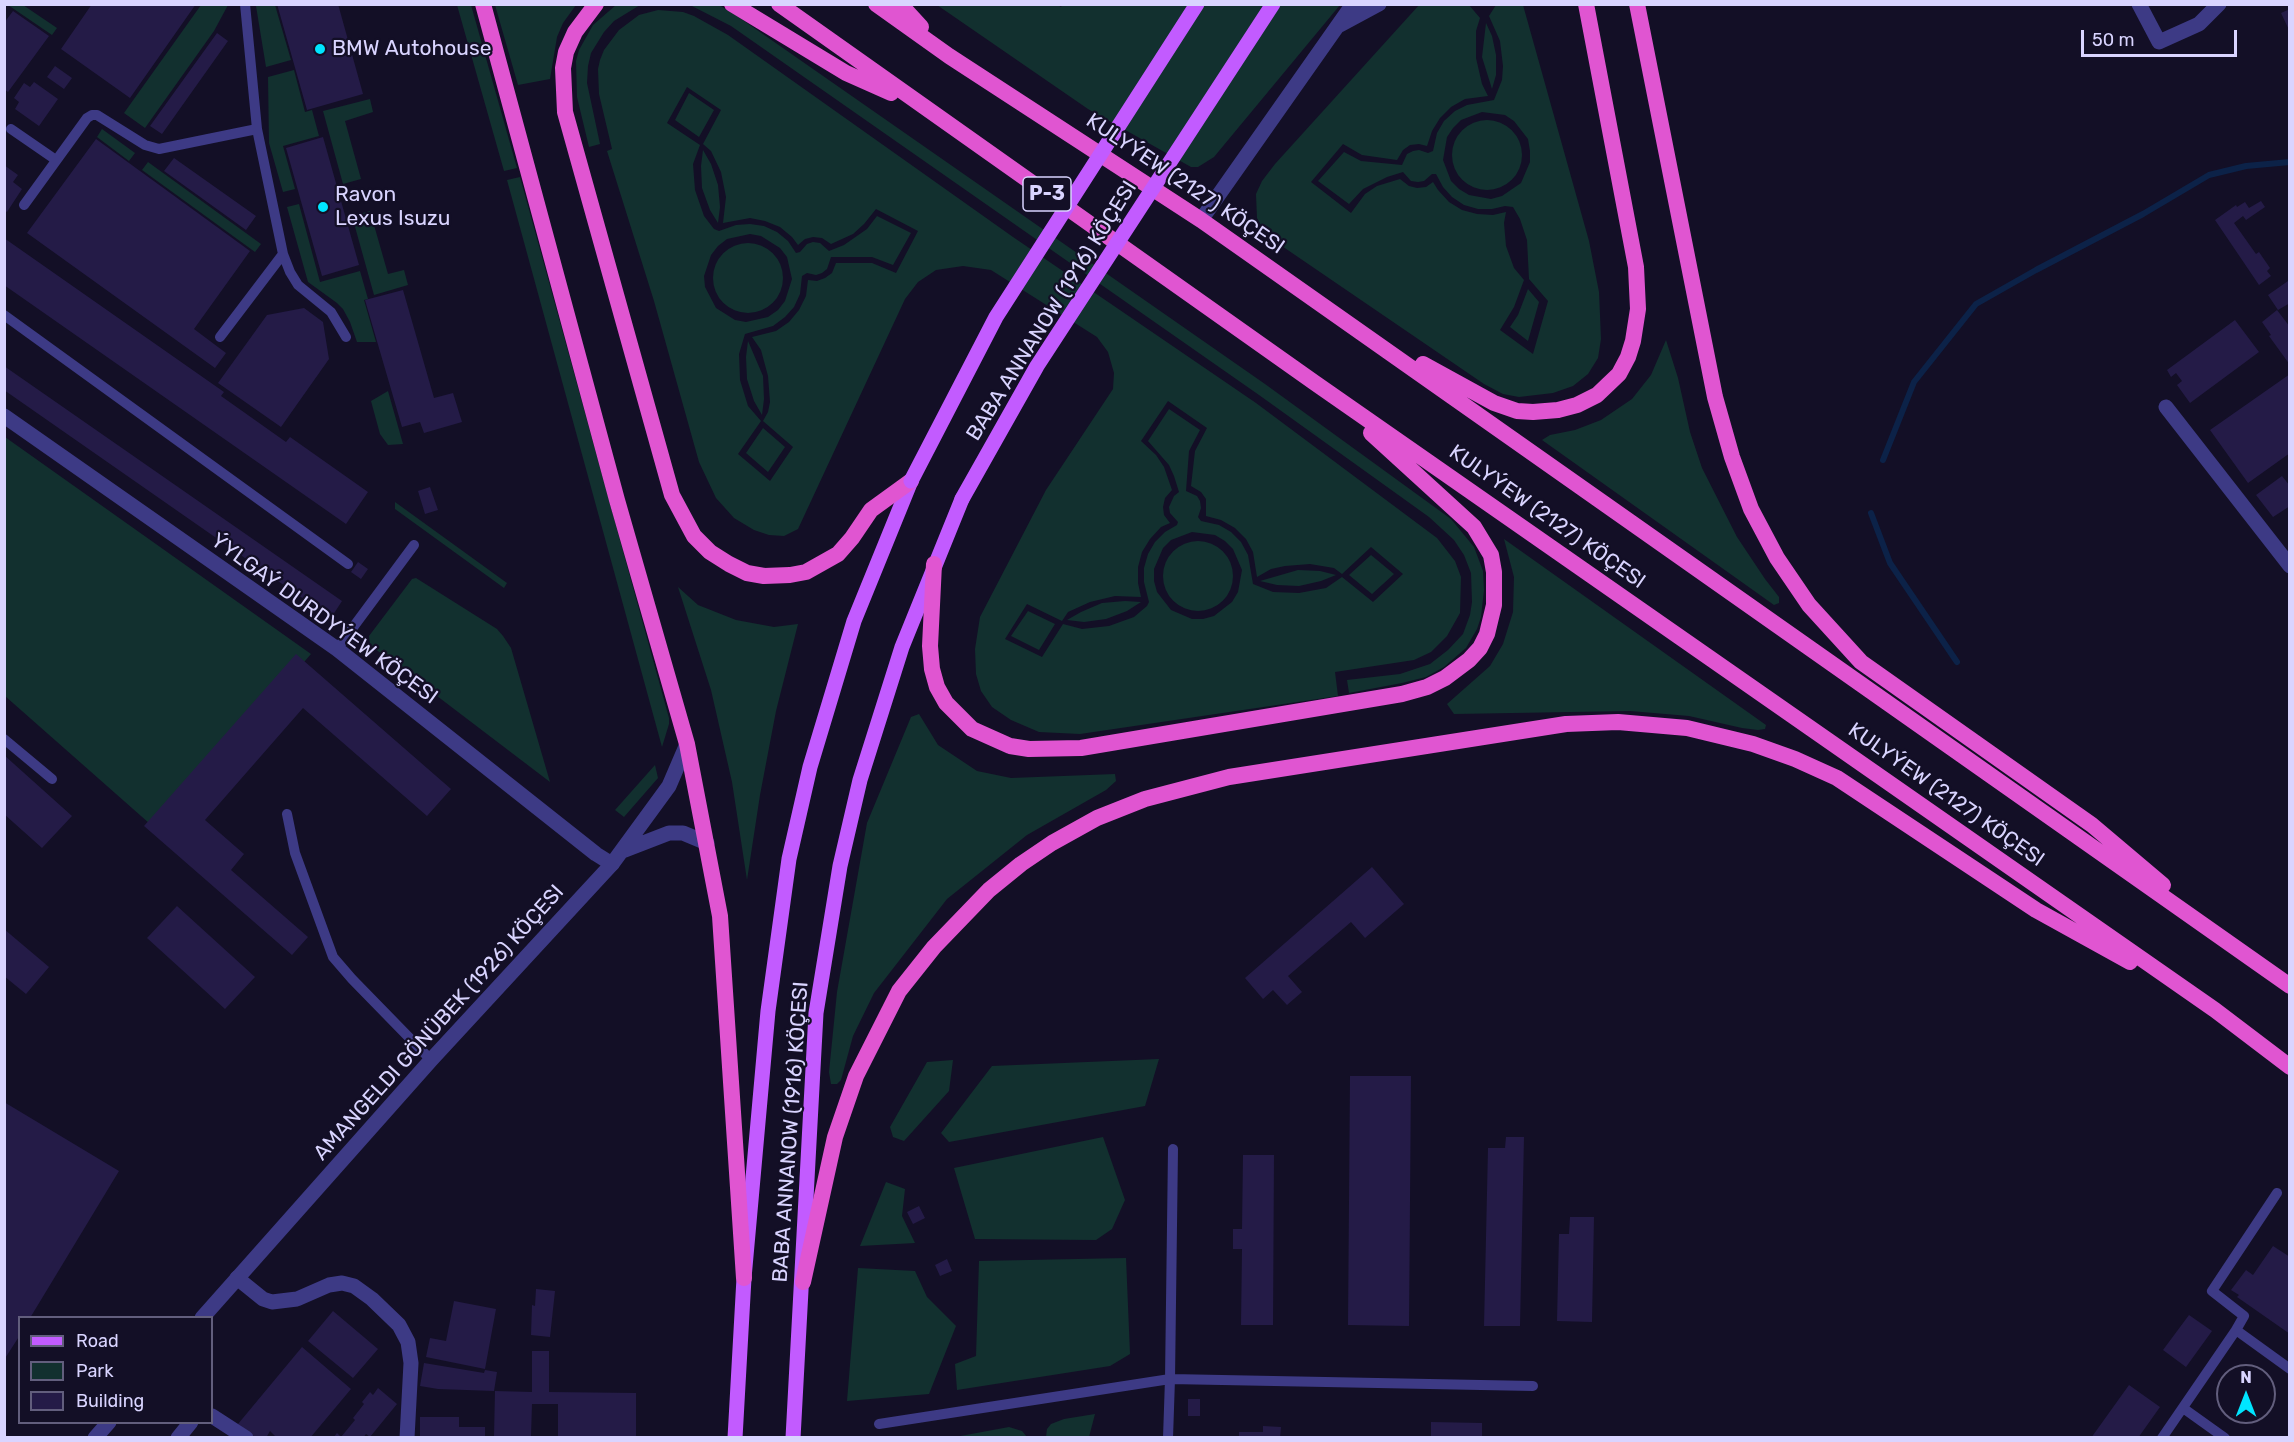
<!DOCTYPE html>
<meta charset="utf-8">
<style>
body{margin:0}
#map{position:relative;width:2294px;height:1442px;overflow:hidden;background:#130f26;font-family:Rubik,sans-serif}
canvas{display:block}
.frame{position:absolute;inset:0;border:6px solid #d9d4ff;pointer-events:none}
.legend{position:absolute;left:18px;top:1316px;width:195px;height:108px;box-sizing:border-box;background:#130f26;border:2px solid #625e7d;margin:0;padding:8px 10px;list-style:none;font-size:18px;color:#d9d4ff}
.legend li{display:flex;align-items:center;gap:12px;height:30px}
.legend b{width:30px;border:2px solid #625e7d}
.north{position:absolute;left:2216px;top:1364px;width:60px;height:60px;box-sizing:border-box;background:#130f26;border:2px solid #625e7d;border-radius:50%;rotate:0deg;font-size:16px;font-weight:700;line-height:24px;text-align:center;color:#d9d4ff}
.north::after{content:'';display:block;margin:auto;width:21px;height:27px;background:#00e5ff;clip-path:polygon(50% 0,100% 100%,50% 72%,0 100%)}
.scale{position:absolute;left:2081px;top:30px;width:156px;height:27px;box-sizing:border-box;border:3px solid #d9d4ff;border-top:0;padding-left:8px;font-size:18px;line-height:21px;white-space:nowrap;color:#d9d4ff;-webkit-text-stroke:4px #130f26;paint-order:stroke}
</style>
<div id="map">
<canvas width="2294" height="1442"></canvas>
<div class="frame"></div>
<ul class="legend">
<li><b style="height:8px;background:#c25bff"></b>Road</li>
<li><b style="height:16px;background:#12302f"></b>Park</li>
<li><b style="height:16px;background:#241b47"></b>Building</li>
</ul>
<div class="north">N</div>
<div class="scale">50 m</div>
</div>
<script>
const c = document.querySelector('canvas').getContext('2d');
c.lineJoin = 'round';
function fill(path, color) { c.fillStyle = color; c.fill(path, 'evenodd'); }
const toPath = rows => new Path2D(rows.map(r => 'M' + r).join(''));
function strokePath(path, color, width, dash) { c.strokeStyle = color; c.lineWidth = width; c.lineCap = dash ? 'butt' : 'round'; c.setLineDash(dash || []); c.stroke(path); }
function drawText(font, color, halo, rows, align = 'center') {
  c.font = font + ' Rubik,sans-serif'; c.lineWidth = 4.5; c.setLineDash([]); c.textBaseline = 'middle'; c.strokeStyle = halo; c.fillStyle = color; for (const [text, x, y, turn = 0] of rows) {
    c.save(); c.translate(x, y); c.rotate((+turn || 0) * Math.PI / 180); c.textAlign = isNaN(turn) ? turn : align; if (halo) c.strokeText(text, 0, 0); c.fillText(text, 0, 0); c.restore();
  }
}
fill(toPath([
 [1056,4,1061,7,1063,4,1340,5,1214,157,1198,167,1191,167,1088,109,937,5],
 [1420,4,1469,5,1480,18,1476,31,1476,58,1482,84,1488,96,1465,99,1451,107,1440,118,1432,131,1427,146,1419,144,1410,145,1403,150,1397,160,1362,155,1343,144,1311,182,1351,213,1365,194,1377,186,1400,179,1409,186,1417,188,1426,187,1433,182,1438,190,1449,202,1462,210,1477,214,1493,215,1506,212,1504,223,1506,246,1514,268,1524,280,1514,307,1500,330,1533,354,1548,301,1529,279,1527,240,1520,219,1513,207,1505,206,1492,209,1478,209,1464,205,1452,197,1443,187,1436,174,1432,174,1424,181,1418,182,1411,181,1403,172,1387,177,1363,189,1349,204,1318,181,1344,152,1361,161,1402,165,1407,154,1413,151,1419,150,1428,153,1433,151,1437,133,1444,121,1455,111,1467,105,1494,100,1502,80,1503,66,1500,41,1489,16,1496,5,1523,5,1589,241,1599,292,1601,339,1598,358,1588,374,1573,386,1553,393,1519,397,1503,394,1484,384,1276,242,1263,229,1257,218,1256,194,1262,181,1275,164],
 [1482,112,1505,115,1514,121,1528,139,1530,151,1530,162,1521,183,1502,196,1491,199,1469,195,1459,189,1451,181,1443,160,1447,137,1453,128,1461,120],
 [8,5,23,5,57,28,52,35],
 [201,5,228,5,214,31,145,128,124,113],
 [259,5,275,5,291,60,266,67,256,6],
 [457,5,471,5,517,168,504,171],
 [495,5,576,5,563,23,557,37,550,79,518,85],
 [616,5,640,5,614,21,604,32,591,53,588,66,587,83,600,144,589,147,577,97,576,61,579,50,593,25],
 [690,5,719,5,737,16,1265,384,1451,519,1474,547,1483,571,1484,590,1481,617,1477,629,1466,648,1444,667,1426,677,1402,683,1349,693,1347,680,1400,674,1430,664,1448,650,1463,634,1470,615,1472,602,1471,573,1464,555,1454,540,1429,517,1259,395,731,26],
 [658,10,683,12,694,16,728,35,1013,237,1256,403,1437,538,1455,561,1461,577,1460,613,1447,636,1431,652,1414,660,1335,672,1338,696,1080,734,1039,732,1011,720,992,707,981,691,976,674,975,649,980,617,1046,490,1113,389,1114,373,1108,352,1097,337,991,270,963,266,936,270,918,282,905,299,798,529,784,536,769,535,754,530,734,518,716,498,699,462,654,301,607,151,612,149,599,94,598,69,600,60,604,50,619,30,639,15],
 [687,87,721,110,703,144,711,151,721,172,726,197,723,223,750,218,765,221,780,227,792,237,798,245,805,239,813,237,822,238,831,244,853,234,864,224,876,209,918,231,896,273,872,263,836,263,832,273,825,278,817,281,808,280,806,296,799,310,789,322,776,331,752,337,761,350,768,376,770,402,768,412,763,421,793,447,770,481,738,454,761,421,748,406,740,380,739,354,745,334,773,326,785,317,794,307,800,294,802,276,807,273,816,275,822,273,827,269,831,257,872,257,893,265,911,233,877,216,867,229,844,245,829,251,820,243,813,242,807,244,800,252,796,253,788,241,777,232,764,226,750,224,736,225,719,231,714,229,704,216,695,190,693,164,700,145,667,123],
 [750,234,761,236,780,248,787,257,792,279,785,301,778,310,768,317,746,322,735,320,716,308,705,287,704,276,711,255,718,246,727,239],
 [1168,401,1207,428,1195,451,1191,486,1201,492,1206,499,1206,516,1221,520,1235,528,1246,539,1253,552,1257,577,1271,569,1285,566,1310,564,1334,568,1342,574,1371,547,1403,574,1373,602,1342,577,1326,588,1299,593,1273,592,1253,584,1248,555,1241,542,1231,532,1219,525,1201,521,1198,517,1201,508,1200,501,1197,496,1186,491,1189,451,1200,430,1169,409,1148,441,1169,465,1174,476,1179,492,1174,496,1169,507,1170,513,1178,522,1177,525,1165,532,1155,542,1148,554,1144,568,1144,582,1149,602,1147,606,1134,617,1109,626,1082,629,1063,624,1042,657,1005,639,1027,604,1062,621,1068,612,1090,602,1115,596,1141,597,1138,583,1138,567,1142,552,1150,539,1161,527,1170,523,1164,515,1163,507,1165,498,1172,490,1164,467,1156,455,1141,441],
 [1192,532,1215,535,1225,541,1233,549,1242,570,1238,592,1232,602,1214,616,1203,619,1192,619,1171,610,1157,592,1154,581,1154,569,1163,548,1171,540],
 [1486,23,1492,36,1496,55,1496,75,1492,89,1482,57],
 [294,70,305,112,312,110,319,136,283,146,295,189,283,192,269,143,268,77],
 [689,93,714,110,699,137,675,120],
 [370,99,373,112,345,121,361,179,343,184,323,111],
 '1452 155a35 35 0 1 1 70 0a35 35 0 1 1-70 0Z',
 [102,129,135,153,129,161,97,137],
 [703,150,711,164,718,185,720,207,718,223,710,210,702,188,701,166],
 [148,162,261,244,255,252,142,170],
 [520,177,669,718,669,724,662,747,507,180],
 [299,204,320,282,360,271,368,299,364,300,376,342,357,342,350,322,343,309,337,303,308,282,287,207],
 [370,211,388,274,404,270,408,285,374,295,352,216],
 '713 278a35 35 0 1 1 70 0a35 35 0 1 1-70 0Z',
 [1528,289,1539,302,1528,341,1510,327,1518,315],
 [1666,340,1678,378,1690,432,1702,468,1737,537,1765,579,1779,597,1779,603,1774,605,1542,440,1550,435,1575,430,1601,420,1632,399,1651,375],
 [748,341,763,376,764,399,762,415,754,401,747,379,746,357],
 [388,391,403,444,388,445,380,434,371,401],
 [763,428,785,447,768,472,746,453],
 [5,437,311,654,158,831,5,696],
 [395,502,507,583,504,588,395,509],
 [1504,539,1766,725,1765,729,1758,730,1742,728,1689,716,1630,711,1454,714,1447,704,1490,666,1503,644,1513,612,1514,577],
 '1163 576a35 35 0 1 1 70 0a35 35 0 1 1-70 0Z',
 [1371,555,1394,574,1372,594,1349,575],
 [1298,570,1320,571,1336,575,1321,581,1299,586,1277,585,1260,581],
 [416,578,497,629,503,636,511,648,550,782,370,645,369,636,412,579],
 [678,587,698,605,736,620,774,627,798,624,776,711,760,795,747,880,732,782,711,690],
 [1125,601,1141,602,1127,611,1106,619,1084,622,1067,620,1081,612,1102,603],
 [1028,611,1055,624,1039,650,1011,636],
 [919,714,938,745,977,771,1011,778,1115,774,1116,781,1106,790,1027,835,947,899,874,993,853,1036,841,1080,837,1084,831,1084,829,1072,837,992,867,823,911,717],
 [655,765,658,778,624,817,615,810],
 [1159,1059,1145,1106,949,1142,941,1133,992,1066],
 [953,1060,949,1091,904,1141,893,1137,890,1127,927,1062],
 [1103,1137,1125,1200,1112,1229,1096,1240,975,1239,954,1168],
 [886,1182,905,1189,902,1216,915,1243,860,1246],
 [1126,1258,1130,1354,1110,1366,957,1390,955,1364,976,1356,979,1261],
 [858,1268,915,1271,927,1297,956,1326,929,1394,847,1401],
 [1095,1414,1089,1437,1046,1437,1047,1429,1051,1424,1064,1419],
 [1009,1427,1022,1431,1027,1437,955,1437]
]), '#12302f');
strokePath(toPath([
 [1883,460,1914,382,1976,304,2036,270,2143,214,2209,175,2246,166,2290,162],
 [1871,513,1890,563,1957,662]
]), '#0c2248', 6);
fill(toPath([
 [92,4,196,4,130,98,61,49],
 [277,4,338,4,363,94,307,110],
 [2290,9,2290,32,2281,13],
 [13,11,49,36,8,92,4,89,4,23],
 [217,33,228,41,162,134,150,126],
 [55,66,72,78,64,89,47,77],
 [34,82,58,99,39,126,15,109,19,102,14,98,24,83,30,87],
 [323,137,359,265,322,276,286,148],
 [96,139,250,251,194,329,226,353,215,368,27,233],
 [174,158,256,216,246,230,164,171],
 [4,165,18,175,13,182,22,189,7,212,4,210],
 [2261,201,2265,207,2246,220,2243,216,2234,223,2256,254,2259,252,2270,268,2267,271,2271,276,2259,285,2215,220,2236,205,2237,207,2245,202,2249,208],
 [4,238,224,392,221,396,286,442,290,437,368,492,346,524,4,285],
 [2288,281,2290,303,2278,310,2268,295],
 [403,290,434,398,453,393,462,422,424,433,420,422,402,427,365,300],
 [304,308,323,322,329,359,281,427,218,383,267,315],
 [2277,310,2290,327,2290,365,2269,336,2271,335,2262,322],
 [2235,320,2259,352,2190,403,2177,385,2182,381,2176,373,2171,377,2167,370],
 [4,366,342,601,331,618,4,390],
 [2290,374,2290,453,2248,483,2210,430],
 [2282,476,2290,486,2290,506,2273,517,2256,495],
 [430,487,438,510,425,514,418,491],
 [358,562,368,569,361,579,351,572],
 [296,654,451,789,427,816,303,708,205,820,244,854,231,870,308,937,292,955,144,826],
 [4,755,72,816,42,848,4,814],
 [1372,867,1404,904,1365,938,1351,922,1288,976,1302,992,1287,1005,1273,990,1263,999,1245,978],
 [177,906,255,977,225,1009,147,938],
 [4,929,49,967,26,994,4,976],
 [1350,1076,1411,1076,1409,1326,1348,1325],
 [4,1102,119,1171,30,1318,20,1318,20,1335,4,1360],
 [1506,1137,1524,1137,1520,1326,1484,1326,1488,1148,1505,1148],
 [1243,1155,1274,1155,1273,1325,1241,1325,1242,1249,1233,1249,1233,1229,1242,1229],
 [919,1206,925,1218,913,1224,907,1212],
 [1570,1217,1594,1217,1592,1322,1557,1321,1559,1234,1569,1234],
 [2273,1246,2290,1257,2290,1334,2237,1297,2239,1295,2231,1290,2246,1270,2253,1275],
 [947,1259,952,1271,940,1276,935,1265],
 [536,1289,555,1291,550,1337,531,1335,532,1305,535,1306],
 [454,1301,496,1309,485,1369,426,1357,430,1338,446,1341],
 [333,1311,378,1349,353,1378,308,1341],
 [2189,1315,2212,1331,2186,1367,2163,1350],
 [302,1347,351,1389,310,1438,277,1438,270,1431,266,1438,256,1438,238,1424],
 [532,1351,549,1351,549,1392,636,1393,636,1438,558,1438,558,1404,532,1404,531,1436,494,1436,495,1391,532,1392],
 [424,1363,484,1373,485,1370,497,1372,494,1391,438,1389,420,1386],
 [2129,1385,2160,1407,2138,1438,2091,1438],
 [378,1388,397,1404,370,1437,366,1434,363,1438,333,1438,337,1433,341,1437,355,1420,353,1418,364,1404,362,1402,370,1392,373,1395],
 [1188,1399,1200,1399,1200,1416,1188,1416],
 [420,1417,459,1417,459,1427,485,1427,485,1436,420,1436],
 [1431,1422,1482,1423,1482,1438,1431,1438],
 [1263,1426,1281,1427,1280,1438,1239,1438,1239,1432,1263,1432]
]), '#241b47');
strokePath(toPath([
 [245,4,257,129,283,254,290,272,298,285,331,312,346,337],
 [11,129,56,160],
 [24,205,87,118,92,115,97,115,145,145,159,149,257,129],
 [4,315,348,564],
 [220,337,283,254],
 [337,649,414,545],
 [4,739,52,779],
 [287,814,295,853,333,957,352,979,431,1060],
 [2277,1193,2212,1291,2244,1316,2236,1330,2290,1369],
 [2183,1408,2225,1438],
 [879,1424,1170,1379,1533,1386],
 [1168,1438,1170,1379,1173,1149],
 [2162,1438,2236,1330]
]), '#3d3a85', 10);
strokePath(toPath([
 [2139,4,2159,42,2199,24,2219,4],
 [2166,407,2290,566],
 [4,416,337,649,596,854,612,864],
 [237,1278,263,1299,272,1302,297,1299,329,1285,342,1283,354,1286,372,1299,399,1325,408,1342,411,1363,407,1438],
 [212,1416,246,1438],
 [178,1438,191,1422]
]), '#3d3a85', 15);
strokePath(toPath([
 [1340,25,1379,4],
 [1201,220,1353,4],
 [625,850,669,833,683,833,707,843],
 [202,1318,431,1060,612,864,669,786,687,744],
 [95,1438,109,1422]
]), '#3d3a85', 15);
strokePath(toPath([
 [735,1438,744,1278,768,1011,789,859,810,767,854,621,911,481],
 [793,1438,816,1013,840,866,860,780,902,647,962,499]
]), '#c25bff', 15);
strokePath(toPath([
 [483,4,617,500,687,744,720,916,744,1278],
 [596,4,575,32,566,52,563,68,565,112,672,495,694,536,710,552,729,564,747,573,764,576,790,575,806,572,838,554,852,538,871,510,911,481],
 [732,4,846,73,891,93],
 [779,4,1315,383,2215,1010,2290,1067],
 [876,4,949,56,1201,220,2290,986],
 [900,4,921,27],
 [1637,4,1715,397,1732,457,1751,509,1777,558,1809,605,1861,662,2092,825,2163,885],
 [1423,364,1494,403,1517,411,1533,412,1558,410,1577,405,1597,395,1619,374,1628,357,1633,341,1638,309,1636,267,1586,4],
 [934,564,930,646,932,669,937,687,946,703,972,729,1010,746,1029,749,1081,748,1402,694,1427,687,1445,678,1469,660,1480,648,1487,634,1494,605,1494,572,1491,555,1474,527,1371,433],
 [803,1282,835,1137,856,1076,899,991,934,947,989,890,1021,864,1052,843,1097,818,1145,799,1229,777,1566,724,1618,722,1687,728,1753,744,1795,759,1837,778,2036,910,2130,962]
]), '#e055d1', 16);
strokePath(toPath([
 [911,481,996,317,1197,4],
 [962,499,1037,366,1273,4]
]), '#c25bff', 15);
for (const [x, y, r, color] of [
 [320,49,6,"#00e5ff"],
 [323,207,6,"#00e5ff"]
]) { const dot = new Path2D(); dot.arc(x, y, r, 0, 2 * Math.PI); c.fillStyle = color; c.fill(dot); strokePath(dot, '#130f26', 2); }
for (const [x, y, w] of [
 [1047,194,48]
]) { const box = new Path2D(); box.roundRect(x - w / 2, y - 17, w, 34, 4.5); c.fillStyle = '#130f26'; c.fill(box); strokePath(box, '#d9d4ff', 1.5); }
drawText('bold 20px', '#d9d4ff', null, [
 ["P-3",1047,194]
]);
drawText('21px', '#d9d4ff', '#130f26', [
 ["BMW Autohouse",332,49],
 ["Ravon",335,195],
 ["Lexus Isuzu",335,219]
], 'left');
drawText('21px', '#d9d4ff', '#130f26', [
 ["KULYÝEW (2127) KÖÇESI",1185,184,34],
 ["BABA ANNANOW (1916) KÖÇESI",1052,311,-58],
 ["KULYÝEW (2127) KÖÇESI",1547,517,35],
 ["ÝYLGAÝ DURDYÝEW KÖÇESI",324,619,36],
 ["KULYÝEW (2127) KÖÇESI",1946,795,35],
 ["AMANGELDI GÖNÜBEK (1926) KÖÇESI",439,1023,-48],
 ["BABA ANNANOW (1916) KÖÇESI",791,1132,-86]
]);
</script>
